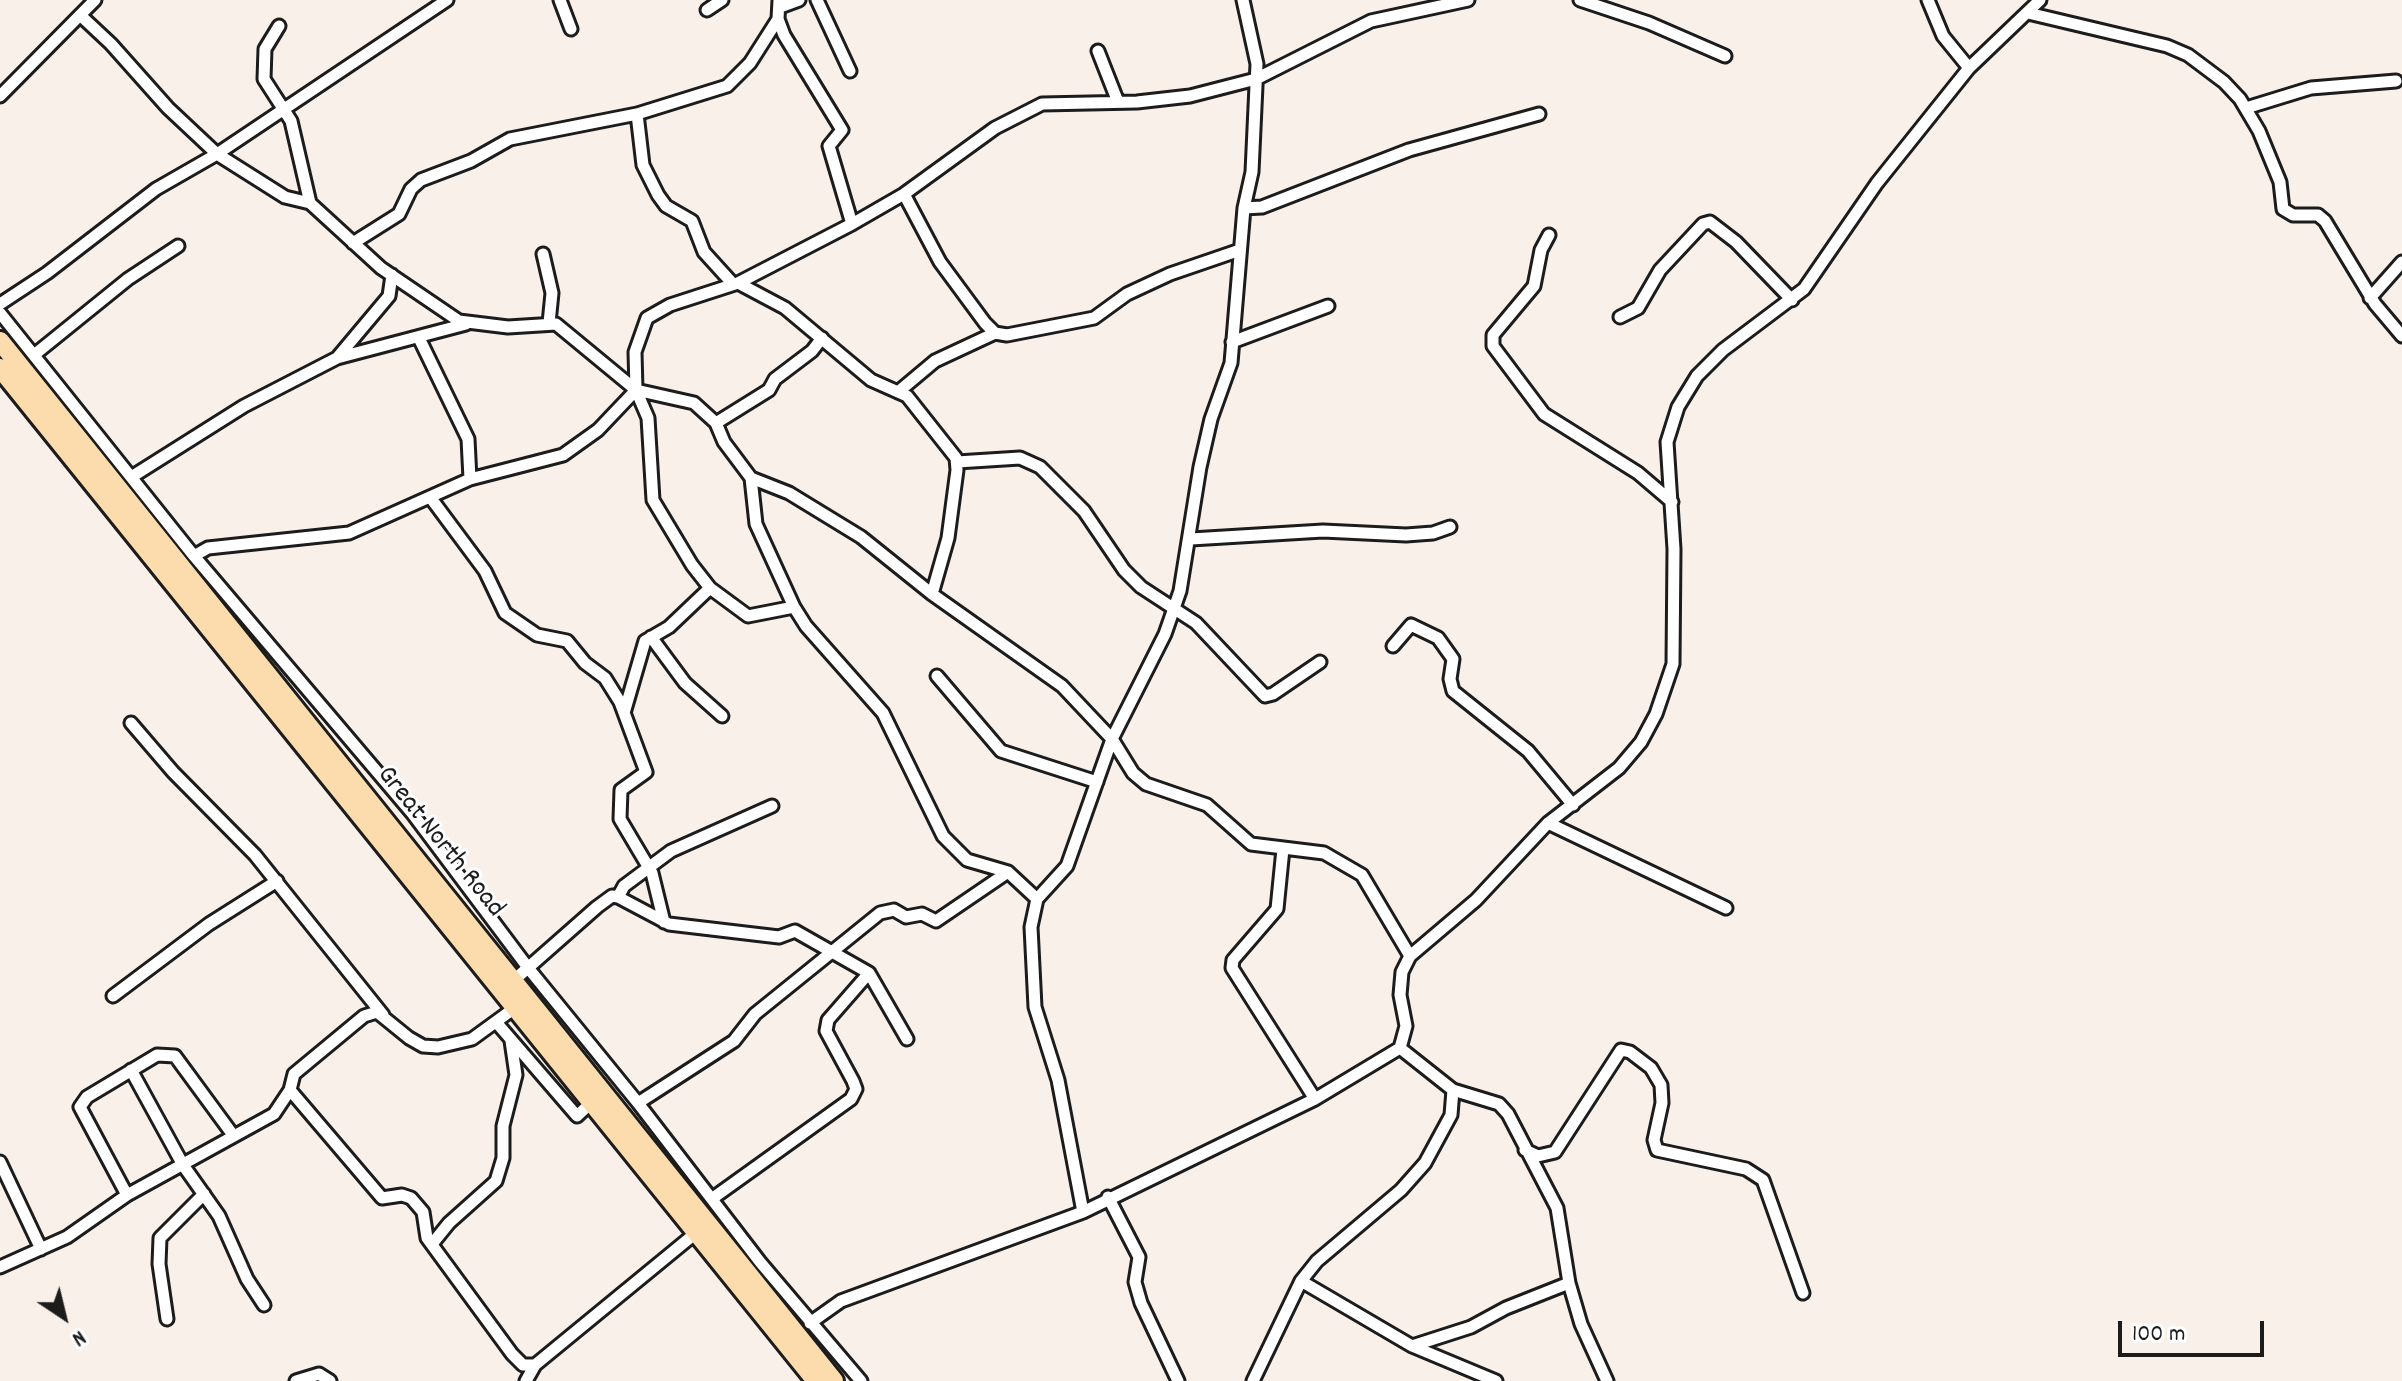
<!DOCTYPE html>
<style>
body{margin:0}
#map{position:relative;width:2402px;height:1381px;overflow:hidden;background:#f9f0e9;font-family:Dekko,sans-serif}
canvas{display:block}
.north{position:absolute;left:24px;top:1277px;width:80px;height:80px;-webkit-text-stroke:6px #fff;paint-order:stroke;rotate:145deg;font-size:22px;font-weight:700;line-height:32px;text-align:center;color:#1c1c1c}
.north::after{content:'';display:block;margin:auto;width:28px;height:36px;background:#1c1c1c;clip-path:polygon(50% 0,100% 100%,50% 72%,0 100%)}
.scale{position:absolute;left:2118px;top:1321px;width:146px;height:36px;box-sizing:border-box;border:4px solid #1c1c1c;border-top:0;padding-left:10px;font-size:24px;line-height:28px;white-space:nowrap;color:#1c1c1c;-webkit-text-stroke:6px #fff;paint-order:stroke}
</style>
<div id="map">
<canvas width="2402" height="1381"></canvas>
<div class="north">N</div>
<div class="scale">100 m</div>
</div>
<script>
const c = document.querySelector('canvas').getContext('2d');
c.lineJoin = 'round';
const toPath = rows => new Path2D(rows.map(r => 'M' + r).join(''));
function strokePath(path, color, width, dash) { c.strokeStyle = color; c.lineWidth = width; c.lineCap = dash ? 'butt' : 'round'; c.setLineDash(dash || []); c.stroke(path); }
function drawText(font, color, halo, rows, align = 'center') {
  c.font = font + ' Dekko,sans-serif'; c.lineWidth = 6; c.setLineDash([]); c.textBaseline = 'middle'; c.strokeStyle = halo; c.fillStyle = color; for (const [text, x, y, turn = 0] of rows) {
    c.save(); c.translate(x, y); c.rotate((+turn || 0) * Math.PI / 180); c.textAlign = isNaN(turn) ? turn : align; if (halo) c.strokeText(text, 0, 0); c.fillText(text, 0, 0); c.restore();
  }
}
const minor = toPath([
 [560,0,571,29],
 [779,0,778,19,784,35,842,130,829,146,852,224],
 [817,0,850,71],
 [1580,0,1649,23,1725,56],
 [1928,0,1943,36,1969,68],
 [780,7,799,0],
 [707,10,722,0],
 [2028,13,2167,46,2188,55,2224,82,2240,99,2259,131,2280,182,2283,209,2293,215,2318,215,2325,221,2375,304,2402,336],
 [80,15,111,44,168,108,217,154,285,197,310,203,381,268,459,321,508,327,556,324,636,390,694,403,716,423,724,442,751,478,789,493,861,537,932,594,1062,686,1112,739,1133,773,1146,784,1207,805,1251,844,1324,853,1362,875,1410,956],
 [279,26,265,49,264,79,291,121,310,203],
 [1098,51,1118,102],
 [0,96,95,0],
 [2246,108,2311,88,2396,81],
 [637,114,643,165,658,195,666,206,692,221,704,252,733,284],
 [904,194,940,262,985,323,995,333,1007,335,1094,318,1127,294,1170,274,1240,250],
 [1244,208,1262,207,1409,150,1539,114],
 [1549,235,1541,250,1534,286,1493,335,1493,346,1544,414,1638,473,1672,502],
 [353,243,399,214,411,189,421,180,471,161,510,139,637,114,727,86,750,63,778,19],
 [543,254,552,293,549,323],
 [738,283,785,308,871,380,907,396,956,458,957,470,948,538,932,594],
 [2370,298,2402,262],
 [0,304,47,273,156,189,217,154,447,0],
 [0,313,194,556,412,813,529,969,638,1103,760,1262,861,1381],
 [1620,317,1638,308,1660,270,1703,224,1710,222,1736,242,1792,300],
 [419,338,468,439,470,479],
 [1232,342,1328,306],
 [34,355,128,279,178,246],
 [337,358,389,296,392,275],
 [636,390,648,418,653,500,692,565,710,588,748,616,794,607],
 [898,392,935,361,995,333],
 [716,423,769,390,775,379,812,351,822,338],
 [957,462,1020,458,1040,467,1084,511,1124,570,1141,587,1196,623,1265,696,1273,694,1320,662],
 [133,476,244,406,337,358,466,324],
 [751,478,756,524,794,607,806,626,883,713,943,836,967,860,1008,872,1037,899],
 [430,497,485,571,505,613,537,635,567,641,585,663,605,678,620,702,646,772,621,790,620,819,652,873,664,922],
 [1191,539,1323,531,1406,535,1433,533,1450,527],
 [194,556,208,548,349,533,470,479,563,455,598,430,636,390,635,352,647,318,670,305,738,283,852,224,904,194,995,128,1042,104,1137,102,1190,96,1256,79,1371,21,1468,0],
 [651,637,685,683,722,716],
 [1393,646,1411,625,1438,638,1453,659,1450,679,1453,691,1528,751,1573,805],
 [937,676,1001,751,1097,782],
 [624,713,645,641,669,627,710,588],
 [131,723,173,772,255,855,383,1015],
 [1548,823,1726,908],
 [1283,849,1277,909,1233,960,1232,968,1315,1099],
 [618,897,669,924,779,937,795,931,869,973,828,1020,826,1031,853,1081,856,1089,851,1099,713,1198],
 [869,973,907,1039],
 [513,981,597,907,612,896,618,897,624,886,671,851,772,806],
 [113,996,209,924,277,881],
 [496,1022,577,1116,593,1101],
 [1400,1048,1453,1090,1499,1104,1508,1114,1557,1208,1569,1283,1581,1324,1607,1381],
 [131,1070,183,1165,219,1216,247,1279,264,1305],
 [290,1090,382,1198,402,1195,411,1198,423,1212,427,1238,512,1354,523,1365,535,1365],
 [638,1103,734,1041,755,1014,880,913,894,910,906,917,922,914,936,921,1008,872],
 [1525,1150,1538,1156,1555,1152,1621,1050,1630,1052,1651,1068,1661,1085,1662,1103,1654,1140,1657,1150,1746,1169,1763,1180,1803,1293],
 [0,1162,41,1249],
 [127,1195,80,1107,87,1097,157,1055,175,1056,233,1135],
 [1108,1197,1139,1257,1135,1282,1141,1303,1178,1381],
 [1083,1212,1058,1080,1035,1007,1031,927,1037,899,1067,866,1112,739,1165,634,1180,591,1200,467,1211,419,1231,363,1244,208,1252,172,1257,64,1243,0],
 [432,1244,449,1223,496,1181,503,1158,503,1126,516,1075,511,1041],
 [0,1267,67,1237,127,1195,274,1114,290,1090,294,1074,364,1016,377,1012,409,1038,423,1046,438,1047,472,1039,516,1007],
 [1301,1281,1412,1346,1496,1381],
 [167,1319,159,1264,160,1238,204,1194],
 [810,1323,841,1301,1083,1212,1315,1099,1400,1048,1406,1026,1400,995,1402,972,1410,956,1476,900,1548,823,1619,768,1641,742,1656,714,1673,664,1674,549,1667,442,1678,407,1697,376,1723,350,1804,289,1877,183,1969,68,2040,0],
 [1412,1346,1471,1327,1506,1308,1569,1283],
 [296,1381,319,1374,330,1381],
 [526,1381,535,1365,697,1232],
 [1253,1381,1301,1281,1317,1261,1401,1190,1425,1163,1451,1115,1453,1090]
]);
const primary = toPath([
 [0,341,834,1381],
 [0,368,816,1381]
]);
strokePath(minor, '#1c1c1c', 17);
strokePath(primary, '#1c1c1c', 24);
strokePath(minor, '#fff', 11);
strokePath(primary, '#fcdcac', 18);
drawText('28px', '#1c1c1c', '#fff', [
 ["Great North Road",439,843,51]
]);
</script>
